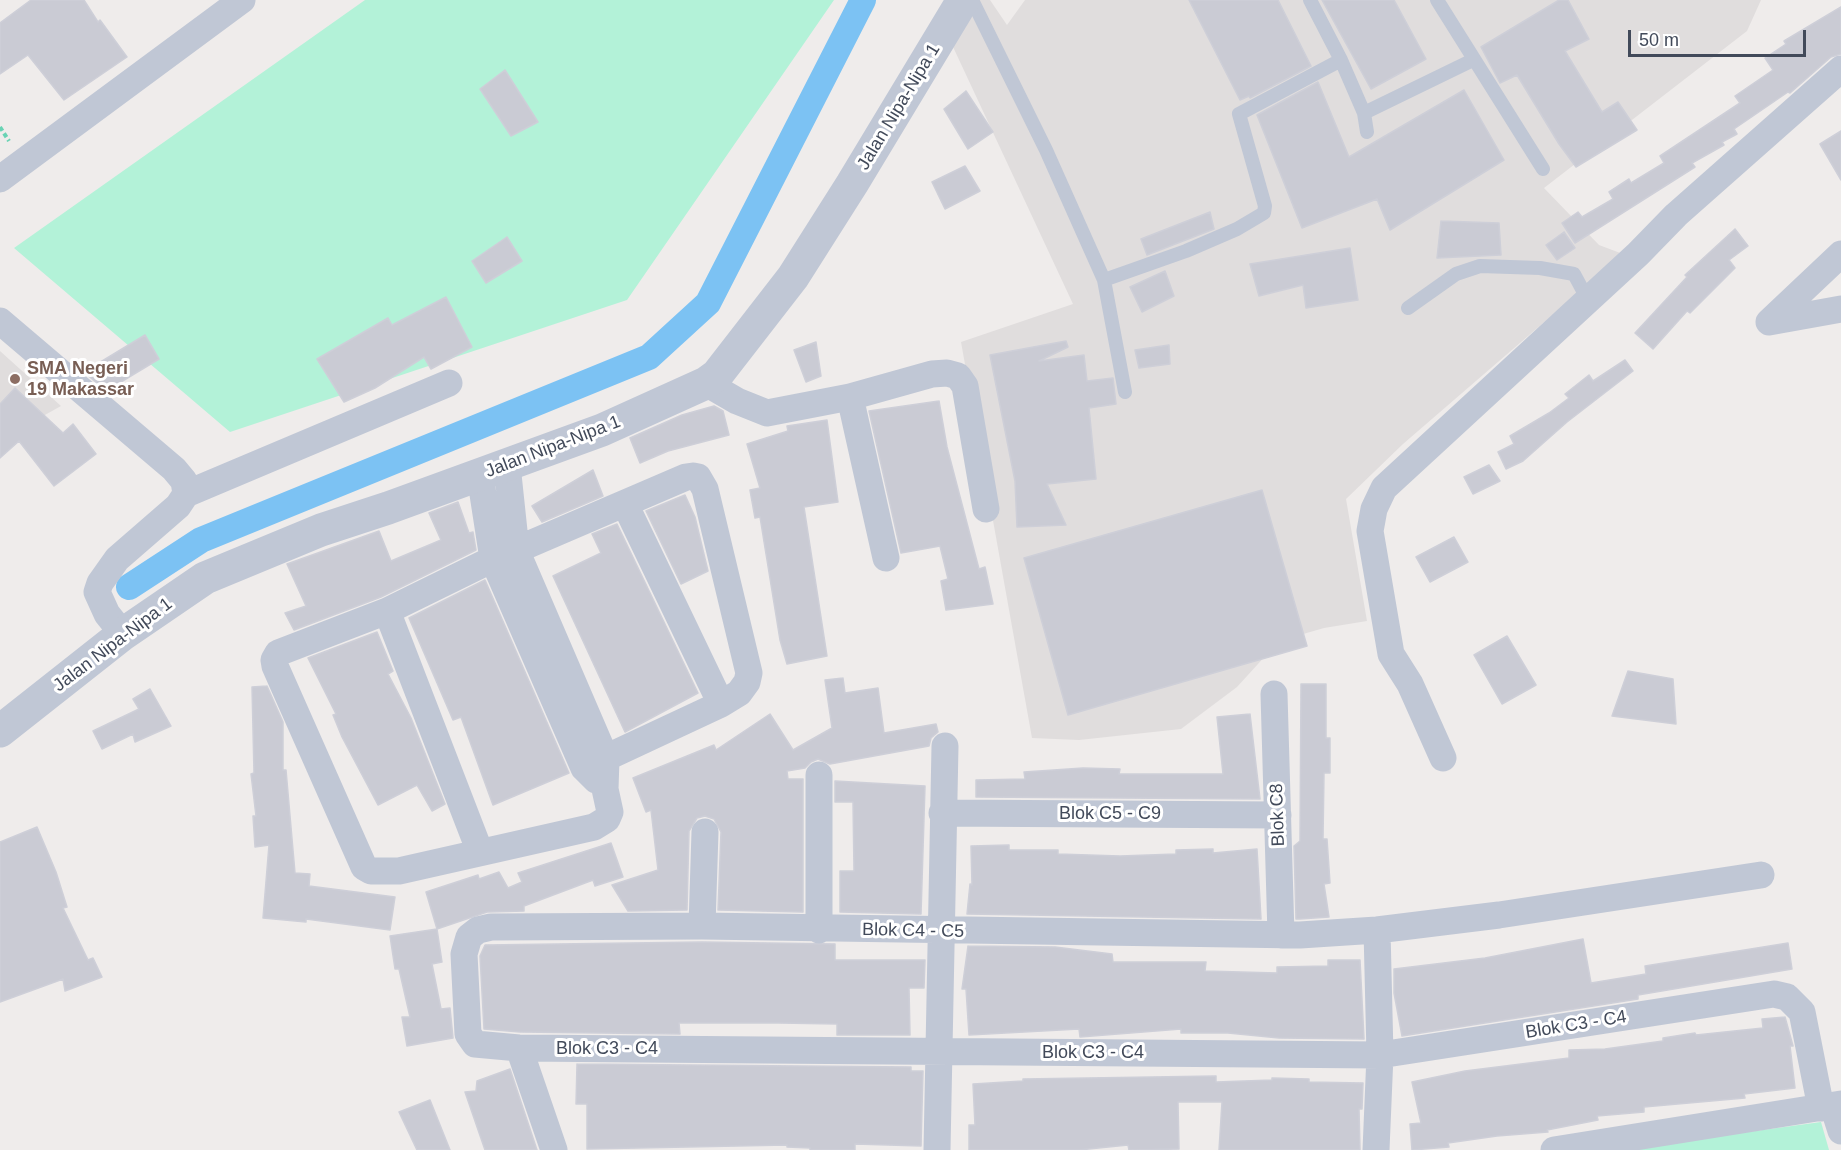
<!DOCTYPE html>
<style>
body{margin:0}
#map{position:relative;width:1841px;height:1150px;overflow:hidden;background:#efeceb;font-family:Arial,sans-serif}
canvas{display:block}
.scale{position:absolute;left:1628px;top:30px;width:178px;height:27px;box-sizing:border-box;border:3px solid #424a5a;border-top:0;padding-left:8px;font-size:18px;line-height:21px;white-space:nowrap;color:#424a5a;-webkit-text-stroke:4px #fff;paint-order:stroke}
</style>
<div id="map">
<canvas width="1841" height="1150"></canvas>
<div class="scale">50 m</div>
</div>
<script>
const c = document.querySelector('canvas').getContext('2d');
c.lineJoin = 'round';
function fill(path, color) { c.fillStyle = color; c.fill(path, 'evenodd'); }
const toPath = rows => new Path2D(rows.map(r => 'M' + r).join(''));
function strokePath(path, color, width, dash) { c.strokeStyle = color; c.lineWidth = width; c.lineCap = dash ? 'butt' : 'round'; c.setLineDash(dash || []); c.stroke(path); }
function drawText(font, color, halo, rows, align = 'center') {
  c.font = font + ' Arial,sans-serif'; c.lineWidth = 6; c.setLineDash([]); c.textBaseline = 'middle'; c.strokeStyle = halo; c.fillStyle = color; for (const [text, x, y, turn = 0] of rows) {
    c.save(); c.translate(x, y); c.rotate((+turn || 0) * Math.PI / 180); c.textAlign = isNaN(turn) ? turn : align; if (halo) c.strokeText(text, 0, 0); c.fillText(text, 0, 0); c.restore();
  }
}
fill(toPath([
 [965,0,990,0,1007,25,1025,0,1761,0,1747,31,1544,188,1599,245,1623,254,1403,444,1346,499,1367,621,1324,628,1279,641,1237,687,1181,729,1079,740,1032,738,961,342,1073,304,947,34],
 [0,351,61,406,0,440]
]), '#e0dddd');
fill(toPath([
 [365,0,834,0,627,300,230,432,14,248],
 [1821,1122,1829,1150,1616,1150]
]), '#b3f2d8');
strokePath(toPath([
 [129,587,201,540,649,357,708,303,863,0]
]), '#7cc2f3', 26);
const building = toPath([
 [31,0,84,0,98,22,100,20,127,57,64,100,28,55,0,74,0,23,31,0],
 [1189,0,1278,0,1311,66,1250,98,1249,96,1240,100,1189,0],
 [1322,0,1394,0,1426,59,1371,89,1322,0],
 [1559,0,1568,0,1589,39,1565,51,1602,112,1618,102,1637,130,1576,167,1559,144,1517,75,1500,83,1481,47,1559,0],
 [1841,7,1841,54,1831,57,1790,93,1788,92,1734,129,1737,134,1722,142,1724,145,1692,163,1695,167,1575,243,1562,223,1578,212,1582,217,1613,199,1609,192,1629,179,1631,183,1664,163,1660,156,1740,103,1735,96,1773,70,1765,58,1786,44,1784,41,1841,7],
 [505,70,538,122,511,136,480,89,505,70],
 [1318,82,1349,157,1464,90,1504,160,1390,230,1377,199,1302,228,1257,115,1318,82],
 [966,91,993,132,968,149,944,109,966,91],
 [1841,131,1841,180,1820,144,1841,131],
 [965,166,980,191,945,209,932,182,965,166],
 [1210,212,1214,229,1147,255,1141,239,1210,212],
 [1441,221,1499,223,1501,255,1437,258,1441,221],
 [1735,229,1748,246,1729,260,1735,268,1690,313,1687,311,1653,349,1635,333,1687,277,1685,275,1735,229],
 [1564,232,1575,248,1557,260,1546,245,1564,232],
 [507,237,522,261,486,283,472,261,507,237],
 [1350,248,1358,300,1306,308,1303,285,1259,296,1250,264,1350,248],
 [1165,271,1174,296,1142,312,1130,287,1165,271],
 [446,297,472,347,431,369,424,357,375,388,344,402,317,359,388,318,392,325,446,297],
 [145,335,159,359,106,391,84,372,145,335],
 [1066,341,1068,347,1039,361,1084,355,1087,381,1113,378,1116,404,1089,408,1096,479,1047,484,1066,525,1017,527,1015,481,990,355,1066,341],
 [816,342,821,376,806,382,794,350,816,342],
 [1169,345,1170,364,1139,368,1135,350,1169,345],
 [1625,360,1633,371,1567,422,1523,461,1506,469,1498,452,1514,444,1510,436,1549,413,1569,398,1565,394,1589,375,1593,381,1625,360],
 [15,388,63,433,73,424,96,454,54,486,19,441,0,458,0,404,15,388],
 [939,401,947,447,979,569,985,567,993,604,946,610,941,581,948,579,940,546,901,553,869,411,939,401],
 [714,406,723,411,729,435,668,451,640,463,630,438,682,415,714,406],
 [827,420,838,502,804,507,827,656,787,664,780,640,760,517,755,518,750,490,760,488,747,444,788,431,787,426,827,420],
 [1489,465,1500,481,1473,494,1464,477,1489,465],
 [593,470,603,496,542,522,532,506,593,470],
 [1262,490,1307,646,1068,715,1024,558,1262,490],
 [685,495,695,517,708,571,681,584,646,511,685,495],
 [458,502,469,533,473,532,476,550,381,597,294,630,285,613,306,606,287,564,379,531,391,561,441,540,429,513,458,502],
 [617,524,698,693,625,732,553,576,601,553,592,534,617,524],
 [1454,537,1468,562,1430,582,1416,557,1454,537],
 [485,580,569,773,493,805,461,717,453,720,409,618,485,580],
 [377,632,393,671,388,674,411,718,445,804,432,811,417,785,378,805,342,737,333,715,336,714,308,658,377,632],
 [1507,636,1536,685,1502,704,1474,655,1507,636],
 [1628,671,1673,679,1676,724,1612,716,1628,671],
 [843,678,845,693,878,688,884,733,936,724,938,732,931,738,929,746,830,764,818,759,811,762,805,768,787,771,788,779,803,779,803,912,718,910,721,832,714,819,705,816,697,818,689,831,687,910,628,911,612,885,658,870,651,810,646,812,633,778,714,745,716,750,770,714,793,750,832,728,825,680,843,678],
 [1301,684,1326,684,1326,738,1330,738,1330,773,1324,773,1323,839,1327,839,1330,883,1324,884,1329,917,1300,919,1296,919,1294,846,1300,841,1301,684],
 [267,686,283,722,283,770,286,770,295,873,310,874,309,886,395,897,390,930,306,919,306,922,263,918,269,845,255,847,253,816,256,816,251,774,254,773,252,687,267,686],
 [150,689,171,726,135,742,133,734,102,749,93,731,139,709,133,699,150,689],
 [1250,714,1260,799,976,797,976,780,1025,779,1024,772,1083,768,1120,769,1119,774,1223,774,1217,717,1250,714],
 [835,781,925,786,921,914,840,912,840,871,854,871,853,802,835,802,835,781],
 [37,827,56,872,67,907,63,908,88,960,93,958,102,977,65,991,63,979,0,1002,0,842,37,827],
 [611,843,623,877,595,886,593,880,524,906,524,911,487,912,437,929,426,892,478,875,479,879,499,872,508,888,522,882,518,873,611,843],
 [1009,845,1009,850,1058,850,1058,854,1120,856,1176,854,1176,850,1213,849,1213,853,1257,849,1261,919,967,914,970,884,972,885,971,846,1009,845],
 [437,929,442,962,432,964,441,1009,450,1008,453,1038,407,1046,402,1017,410,1017,399,969,395,969,390,936,437,929],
 [1583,939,1591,983,1646,974,1645,966,1788,943,1792,969,1638,995,1638,999,1402,1036,1394,993,1394,969,1485,958,1583,939],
 [702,942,835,944,835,960,925,960,924,988,909,988,910,1035,837,1035,837,1024,779,1023,679,1023,680,1034,520,1032,484,1029,480,956,485,945,702,942],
 [968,946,1055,947,1112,954,1113,962,1206,962,1205,971,1277,973,1277,967,1328,966,1328,960,1360,960,1364,1039,1279,1038,1228,1033,1181,1033,1181,1029,1080,1037,1079,1029,969,1035,966,989,962,989,968,946],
 [1785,1017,1793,1046,1790,1046,1795,1088,1744,1094,1745,1098,1644,1107,1644,1112,1597,1116,1598,1120,1547,1130,1548,1132,1497,1136,1448,1143,1449,1147,1412,1150,1410,1124,1421,1123,1412,1082,1465,1071,1569,1058,1569,1050,1605,1049,1663,1041,1663,1038,1695,1033,1696,1035,1763,1028,1762,1019,1785,1017],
 [577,1064,911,1067,911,1071,923,1071,921,1146,855,1144,855,1150,810,1150,810,1148,787,1147,787,1145,587,1149,587,1104,576,1104,577,1064],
 [510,1069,537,1150,485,1150,465,1092,476,1091,477,1081,510,1069],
 [1216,1076,1216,1082,1272,1080,1272,1078,1309,1079,1309,1082,1363,1083,1362,1109,1359,1109,1360,1150,1219,1150,1222,1102,1178,1102,1179,1149,1129,1150,1128,1145,1079,1150,969,1150,969,1125,975,1125,973,1084,1023,1081,1023,1079,1216,1076],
 [430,1100,450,1150,417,1150,399,1112,430,1100]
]);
fill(building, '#cacbd4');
strokePath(building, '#cecfd8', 1.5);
strokePath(toPath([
 [0,127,9,141]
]), '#69d3b4', 4, [4.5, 3]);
strokePath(toPath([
 [972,0,1046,150,1104,280,1125,392],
 [1310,0,1341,60,1364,113,1367,132],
 [1437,0,1543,169],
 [1364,113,1473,60],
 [1104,280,1186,251,1237,229,1264,213,1265,206,1239,114,1341,60],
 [1408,308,1456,274,1480,266,1540,268,1574,274,1588,300]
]), '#c0c7d5', 14);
strokePath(toPath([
 [0,179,242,0],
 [1841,254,1769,322,1841,309],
 [0,321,174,469,184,481,186,494,178,506,117,559,100,583,97,592,107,614,123,634],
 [706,383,737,401,767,413,850,397,932,374,947,373,958,376,965,386,986,509],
 [850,397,886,558],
 [507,465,516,550,606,759,605,789,610,812,607,819,594,827,399,871,371,871,364,867,275,666,274,660,278,653,387,611,493,559,516,550,686,477,693,476,698,477,705,489,749,673,747,682,739,693,721,704],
 [480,475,493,559,584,768,596,780],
 [186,494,449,383],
 [387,611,480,852],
 [1274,694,1281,935],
 [1443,758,1410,684,1391,654,1370,531,1374,509,1384,488,1638,254,1676,215,1841,69],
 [584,768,721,704,625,504],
 [819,775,819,930],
 [942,813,1278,815],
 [1761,875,1499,915,1377,930,1300,935,702,926,491,927,478,930,469,937,464,954,468,1034,475,1044,519,1048,1380,1055,1774,994,1787,997,1802,1012,1821,1108],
 [702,926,705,832],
 [519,1048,554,1150],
 [1833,1106,1841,1131],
 [937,1150,945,746],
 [1376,1150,1380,1055,1377,930],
 [1554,1150,1841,1104]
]), '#c0c7d5', 27);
strokePath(toPath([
 [0,731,123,634,205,578,321,530,388,508,602,430,706,383,717,375,793,277,852,184,963,0]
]), '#c0c7d5', 33);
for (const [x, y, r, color] of [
 [15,379,6,"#8d6e63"]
]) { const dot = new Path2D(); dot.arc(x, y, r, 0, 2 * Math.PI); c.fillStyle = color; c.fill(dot); strokePath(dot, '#fff', 2); }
drawText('18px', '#424a5a', '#fff', [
 ["Jalan Nipa-Nipa 1",899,107,-59],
 ["Jalan Nipa-Nipa 1",553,447,-21],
 ["Jalan Nipa-Nipa 1",113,645,-37],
 ["Blok C5 - C9",1110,814],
 ["Blok C8",1278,815,-92],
 ["Blok C4 - C5",913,931,1],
 ["Blok C3 - C4",1576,1025,-9],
 ["Blok C3 - C4",607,1049],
 ["Blok C3 - C4",1093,1053]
]);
drawText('bold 18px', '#785e54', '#fff', [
 ["SMA Negeri",27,369],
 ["19 Makassar",27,390]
], 'left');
</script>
